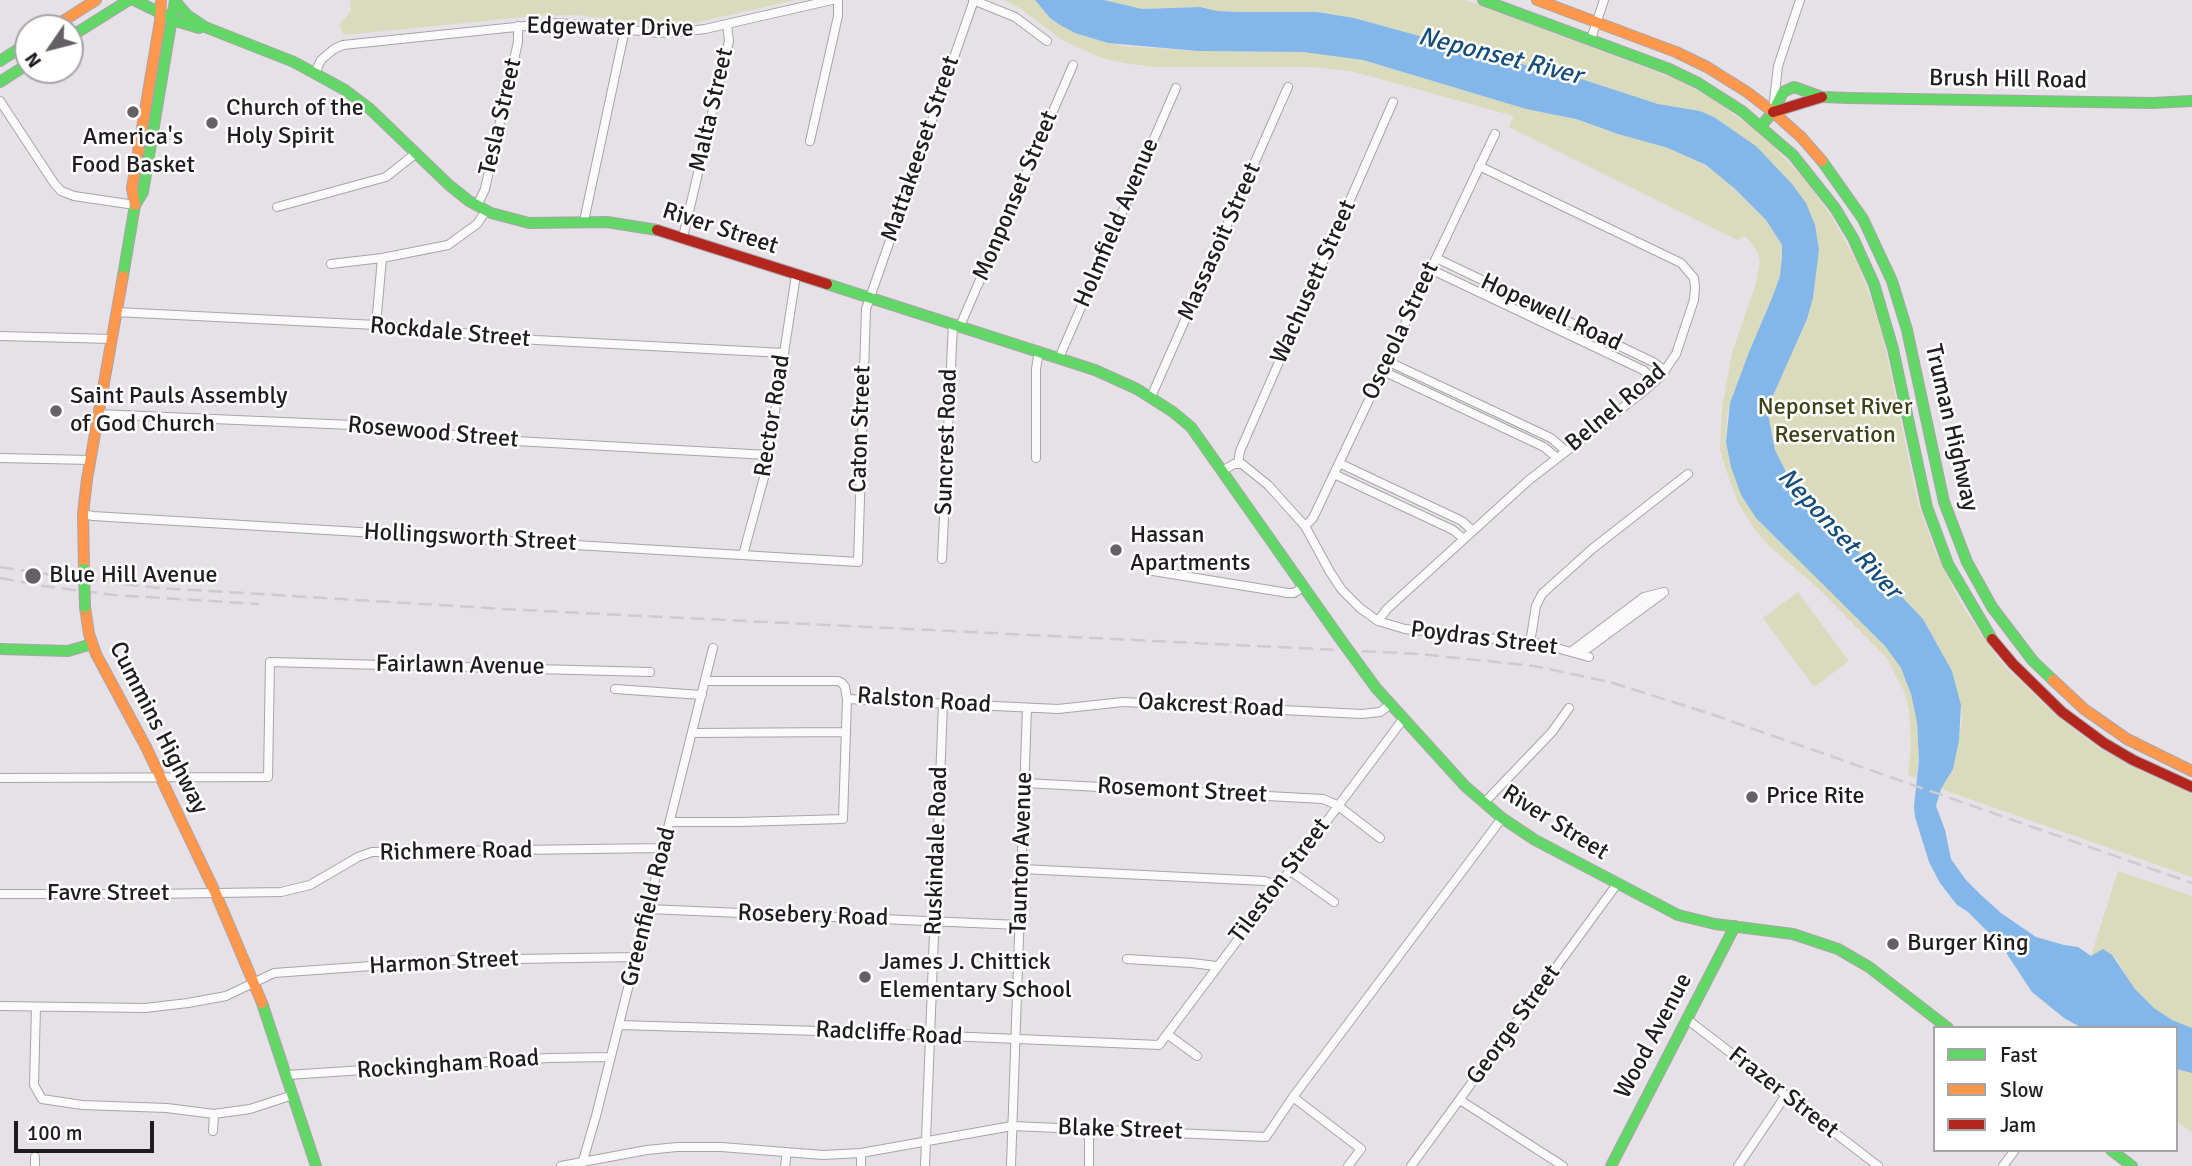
<!DOCTYPE html>
<style>
body{margin:0}
#map{position:relative;width:2192px;height:1166px;overflow:hidden;background:#e6e0e7;font-family:Signika,sans-serif}
canvas{display:block}
.legend{position:absolute;left:1933px;top:1026px;width:245px;height:126px;box-sizing:border-box;background:#fff;border:2px solid #a5a4a6;margin:0;padding:9px 12px;list-style:none;font-size:21px;color:#1f1b20}
.legend li{display:flex;align-items:center;gap:14px;height:35px}
.legend b{width:35px;border:2px solid #a5a4a6}
.north{position:absolute;left:14px;top:14px;width:70px;height:70px;box-sizing:border-box;background:#fff;border:2px solid #a5a4a6;border-radius:50%;rotate:235deg;font-size:19px;font-weight:700;line-height:28px;text-align:center;color:#1f1b20}
.north::after{content:'';display:block;margin:auto;width:24px;height:32px;background:#656066;clip-path:polygon(50% 0,100% 100%,50% 72%,0 100%)}
.scale{position:absolute;left:14px;top:1121px;width:140px;height:32px;box-sizing:border-box;border:4px solid #1f1b20;border-top:0;padding-left:9px;font-size:21px;line-height:24px;white-space:nowrap;color:#1f1b20;-webkit-text-stroke:5px #fff;paint-order:stroke}
</style>
<div id="map">
<canvas width="2192" height="1166"></canvas>
<ul class="legend">
<li><b style="height:9px;background:#63d668"></b>Fast</li>
<li><b style="height:9px;background:#ff974d"></b>Slow</li>
<li><b style="height:9px;background:#b3261e"></b>Jam</li>
</ul>
<div class="north">N</div>
<div class="scale">100 m</div>
</div>
<script>
const c = document.querySelector('canvas').getContext('2d');
c.lineJoin = 'round';
function fill(path, color) { c.fillStyle = color; c.fill(path, 'evenodd'); }
const toPath = rows => new Path2D(rows.map(r => 'M' + r).join(''));
function strokePath(path, color, width, dash) { c.strokeStyle = color; c.lineWidth = width; c.lineCap = dash ? 'butt' : 'round'; c.setLineDash(dash || []); c.stroke(path); }
function drawText(font, color, halo, rows, align = 'center') {
  c.font = font + ' Signika,sans-serif'; c.lineWidth = 5; c.setLineDash([]); c.textBaseline = 'middle'; c.strokeStyle = halo; c.fillStyle = color; for (const [text, x, y, turn = 0] of rows) {
    c.save(); c.translate(x, y); c.rotate((+turn || 0) * Math.PI / 180); c.textAlign = isNaN(turn) ? turn : align; if (halo) c.strokeText(text, 0, 0); c.fillText(text, 0, 0); c.restore();
  }
}
fill(toPath([
 [350,0,795,0,686,25,659,25,577,15,534,16,344,35,339,25,351,11],
 [1004,0,1035,0,1050,18,1060,25,1091,38,1122,46,1198,51,1303,52,1363,60,1526,109,1576,119,1618,134,1668,148,1688,155,1721,176,1766,220,1782,245,1782,257,1780,276,1772,298,1749,352,1730,403,1727,417,1726,442,1741,495,1756,518,1885,646,1901,668,1911,694,1917,722,1919,760,1916,778,1908,775,1911,745,1909,709,1904,691,1887,658,1818,588,1769,546,1756,531,1738,503,1725,467,1720,449,1722,409,1732,353,1756,283,1760,261,1757,251,1750,241,1744,236,1737,240,1509,127,1514,116,1351,71,1311,67,1152,67,1124,63,1102,58,1062,40,1021,9],
 [1104,0,1465,0,1676,79,1713,99,1751,127,1775,148,1807,182,1833,219,1858,264,1873,305,1883,337,1917,500,1935,551,1960,602,1986,642,2007,669,2058,717,2100,749,2130,766,2192,794,2192,877,1941,789,1953,769,1962,722,1961,705,1952,671,1923,619,1800,490,1788,476,1775,450,1768,414,1772,398,1807,319,1813,298,1815,277,1756,146,1714,117,1700,111,1658,104,1563,73,1536,68,1354,18,1317,12,1240,12,1217,11,1200,7,1142,9],
 [1798,592,1849,661,1814,687,1763,618],
 [2118,871,2192,896,2192,1028,2172,1020,2154,1008,2135,989,2116,959,2091,956],
 [2176,1069,2192,1073,2192,1132,2179,1123,2176,1125]
]), '#dadbbc');
fill(toPath([
 [1035,0,1104,0,1142,9,1200,7,1217,11,1240,12,1317,12,1354,18,1536,68,1563,73,1658,104,1700,111,1714,117,1756,146,1792,184,1806,203,1815,225,1819,250,1813,298,1807,319,1772,398,1768,414,1775,450,1788,476,1800,490,1923,619,1952,671,1961,705,1959,740,1953,769,1941,789,1936,806,1945,830,1951,859,1966,880,1981,895,2001,913,2036,937,2064,945,2078,947,2091,956,2103,949,2112,955,2135,989,2154,1008,2172,1020,2192,1028,2192,1073,2176,1069,2176,1028,2082,1028,2064,1018,2032,992,2001,945,1968,912,1957,905,1940,883,1929,862,1915,817,1914,806,1919,760,1917,722,1911,694,1901,668,1885,646,1756,518,1741,495,1731,467,1726,442,1730,403,1749,352,1772,298,1780,276,1782,257,1782,245,1766,220,1734,188,1706,165,1668,148,1618,134,1576,119,1526,109,1363,60,1303,52,1198,51,1108,43,1075,33,1060,25,1050,18]
]), '#83b7ea');
const street = toPath([
 [973,0,1015,17,1047,41],
 [1591,39,1604,0],
 [315,73,321,60,334,49,343,45,554,23,587,25,658,33,680,32,705,29,832,0],
 [0,101,54,183,61,191,74,196,135,205],
 [1773,109,1778,66,1800,0],
 [810,141,838,16,838,0],
 [477,206,485,189,518,42,518,26],
 [277,207,386,177,415,154],
 [584,221,625,29],
 [683,237,729,41,727,24],
 [1436,258,1653,362,1665,371],
 [331,264,382,258,448,245,477,224,486,211],
 [1430,269,1643,370,1655,381],
 [116,312,376,325,536,340,784,353],
 [376,325,382,258],
 [960,326,1073,65],
 [0,336,112,339],
 [1059,358,1176,88],
 [1387,361,1551,438,1566,451],
 [1383,371,1544,447,1557,458],
 [1151,397,1288,87],
 [98,414,352,425,516,441,768,455],
 [0,458,90,460],
 [1036,458,1036,369,1039,351],
 [1238,463,1240,451,1393,102],
 [1339,463,1462,521,1473,531],
 [1222,471,1234,464,1242,464,1268,485,1305,526,1330,572,1342,590,1360,608,1378,621,1405,629,1542,644,1589,657],
 [1334,474,1453,530,1464,539],
 [83,514,93,516,858,562,866,309,974,0],
 [1305,526,1313,518,1495,134],
 [743,555,766,470,796,275],
 [942,559,953,324],
 [1153,571,1288,593,1294,593,1303,587],
 [1378,621,1387,609,1529,480,1644,391,1661,376,1676,354,1694,300,1695,287,1694,278,1681,263,1479,166],
 [1530,643,1536,606,1542,594,1592,549,1688,474],
 [1572,651,1644,597,1664,592],
 [1580,654,1662,594],
 [615,689,702,695],
 [847,699,1058,709,1123,702,1362,714,1380,712,1391,704],
 [692,733,846,732],
 [0,778,268,777,270,662,650,672],
 [1025,783,1323,799,1337,805,1380,838],
 [1484,803,1552,732,1569,708],
 [671,822,740,822,843,819,847,699,845,687,842,683,838,681,706,681],
 [1022,869,1265,881,1277,886],
 [1289,870,1334,902],
 [0,894,152,894,281,892,310,885,358,857,372,852,662,848],
 [648,909,1020,925],
 [1127,959,1192,963,1216,966],
 [0,1006,145,1008,188,1003,226,996,274,973,455,960,636,957],
 [36,1007,34,1085,42,1099,82,1105,167,1108,214,1114,250,1109,293,1095],
 [1688,1020,1878,1166],
 [619,1025,853,1032,1159,1045,1404,718],
 [1167,1034,1197,1056],
 [287,1075,548,1058,610,1057],
 [1293,1097,1361,1149,1348,1166],
 [1460,1100,1563,1166],
 [213,1131,214,1114],
 [861,1153,861,1166],
 [35,1157,35,1166],
 [582,1164,596,1116,713,648],
 [561,1166,647,1150,677,1147,721,1147,823,1155,861,1153,1012,1126,1266,1137,1293,1097,1502,818],
 [785,1166,787,1152],
 [925,1166,943,703],
 [1011,1166,1027,708],
 [1089,1166,1089,1129],
 [1411,1166,1617,884],
 [1738,1166,1786,1095],
 [2003,1166,2015,1150]
]);
const fast = toPath([
 [134,0,179,22,199,28],
 [1483,0,1669,69,1698,83,1742,111,1793,155,1835,208,1853,238,1874,284,1893,349,1927,507,1948,564,1992,639],
 [175,1,187,15,205,27,294,62,345,90,370,109,449,185,469,201,491,213,529,223,607,222,657,230],
 [70,37,129,0],
 [0,61,28,43],
 [0,82,28,64],
 [1761,126,1773,112,1783,92,1794,87,1822,97,1849,98,2152,103,2192,101],
 [1822,161,1863,219,1892,281,1907,330,1944,502,1967,562,1992,607,2033,661,2053,680],
 [123,276,135,205,143,192,175,0],
 [827,284,1095,370,1137,389,1173,412,1191,427,1341,640],
 [0,649,68,651,92,644],
 [1360,666,1376,688,1465,786,1502,818,1535,840,1678,915,1715,924,1793,934,1838,949,1869,967,1948,1028],
 [262,1003,316,1166],
 [2111,1150,2132,1166],
 [1611,1166,1735,926]
]);
const slow = toPath([
 [1537,0,1676,52,1707,67,1747,92,1773,112,1801,137,1822,161],
 [52,28,96,0],
 [135,205,132,188,160,21,161,0],
 [84,569,83,514,87,479,123,276],
 [85,607,89,634,96,654,146,747,216,894,262,1003],
 [2053,680,2084,709,2127,739,2192,771]
]);
const jam = toPath([
 [1773,112,1822,97],
 [657,230,827,284],
 [1992,639,2013,664,2062,712,2104,743,2133,760,2192,787]
]);
strokePath(street, '#a8a4a9', 10);
strokePath(fast, '#a8a4a9', 12);
strokePath(slow, '#a8a4a9', 12);
strokePath(jam, '#a8a4a9', 12);
strokePath(street, '#fbfafb', 8);
strokePath(fast, '#63d668', 10);
strokePath(slow, '#ff974d', 10);
strokePath(jam, '#b3261e', 10);
strokePath(toPath([
 [0,567,78,579,160,588,521,610,1420,654,1534,666,1610,682,1708,713,2192,883],
 [0,578,43,586,114,595,259,604]
]), '#cccbce', 2.5, [14, 7]);
const fastBridge = toPath([
 [84,569,85,607],
 [1341,640,1360,666]
]);
strokePath(fastBridge, '#a8a4a9', 12, []);
strokePath(fastBridge, '#63d668', 10);
for (const [x, y, r, color] of [
 [133,112,7,"#656066"],
 [212,123,7,"#656066"],
 [56,411,7,"#656066"],
 [1116,550,7,"#656066"],
 [33,576,9,"#656066"],
 [1752,797,7,"#656066"],
 [1893,944,7,"#656066"],
 [865,977,7,"#656066"]
]) { const dot = new Path2D(); dot.arc(x, y, r, 0, 2 * Math.PI); c.fillStyle = color; c.fill(dot); strokePath(dot, '#fff', 2.5); }
drawText('24px', '#1f1b20', '#fff', [
 ["Edgewater Drive",610,28,1],
 ["Brush Hill Road",2008,80,1],
 ["Malta Street",712,110,-77],
 ["Tesla Street",501,117,-77],
 ["Mattakeeset Street",921,149,-71],
 ["Monponset Street",1016,196,-67],
 ["Holmfield Avenue",1117,223,-67],
 ["River Street",720,229,18],
 ["Massasoit Street",1220,242,-66],
 ["Wachusett Street",1314,282,-66],
 ["Hopewell Road",1551,313,25],
 ["Osceola Street",1401,331,-65],
 ["Rockdale Street",450,333,5],
 ["Belnel Road",1616,408,-40],
 ["Rector Road",773,416,-81],
 ["Truman Highway",1951,428,77],
 ["Caton Street",861,429,-88],
 ["Rosewood Street",433,433,5],
 ["Suncrest Road",947,442,-88],
 ["Hollingsworth Street",470,538,3],
 ["Poydras Street",1484,639,7],
 ["Fairlawn Avenue",460,666,1],
 ["Ralston Road",924,701,4],
 ["Oakcrest Road",1211,706,3],
 ["Cummins Highway",158,728,63],
 ["Rosemont Street",1182,791,3],
 ["River Street",1555,823,32],
 ["Ruskindale Road",937,851,-88],
 ["Richmere Road",456,852,-1],
 ["Taunton Avenue",1022,853,-88],
 ["Tileston Street",1280,881,-53],
 ["Favre Street",108,894],
 ["Greenfield Road",649,907,-76],
 ["Rosebery Road",813,916,2],
 ["Harmon Street",444,963,-3],
 ["George Street",1514,1025,-54],
 ["Radcliffe Road",889,1034,3],
 ["Wood Avenue",1654,1036,-62],
 ["Rockingham Road",448,1065,-4],
 ["Frazer Street",1783,1093,38],
 ["Blake Street",1120,1130,2]
]);
drawText('24px', '#1f1b20', '#fff', [
 ["Church of the",226,109],
 ["Holy Spirit",226,137],
 ["America's",133,138,"center"],
 ["Food Basket",133,166,"center"],
 ["Saint Pauls Assembly",70,397],
 ["of God Church",70,425],
 ["Hassan",1130,536],
 ["Apartments",1130,564],
 ["Blue Hill Avenue",49,576],
 ["Price Rite",1766,797],
 ["Burger King",1907,944],
 ["James J. Chittick",879,963],
 ["Elementary School",879,991]
], 'left');
drawText('24px', '#3d4115', '#fff', [
 ["Neponset River",1835,408],
 ["Reservation",1835,436]
]);
drawText('italic 26px', '#164e7b', '#fff', [
 ["Neponset River",1500,57,14],
 ["Neponset River",1839,534,47]
]);
</script>
